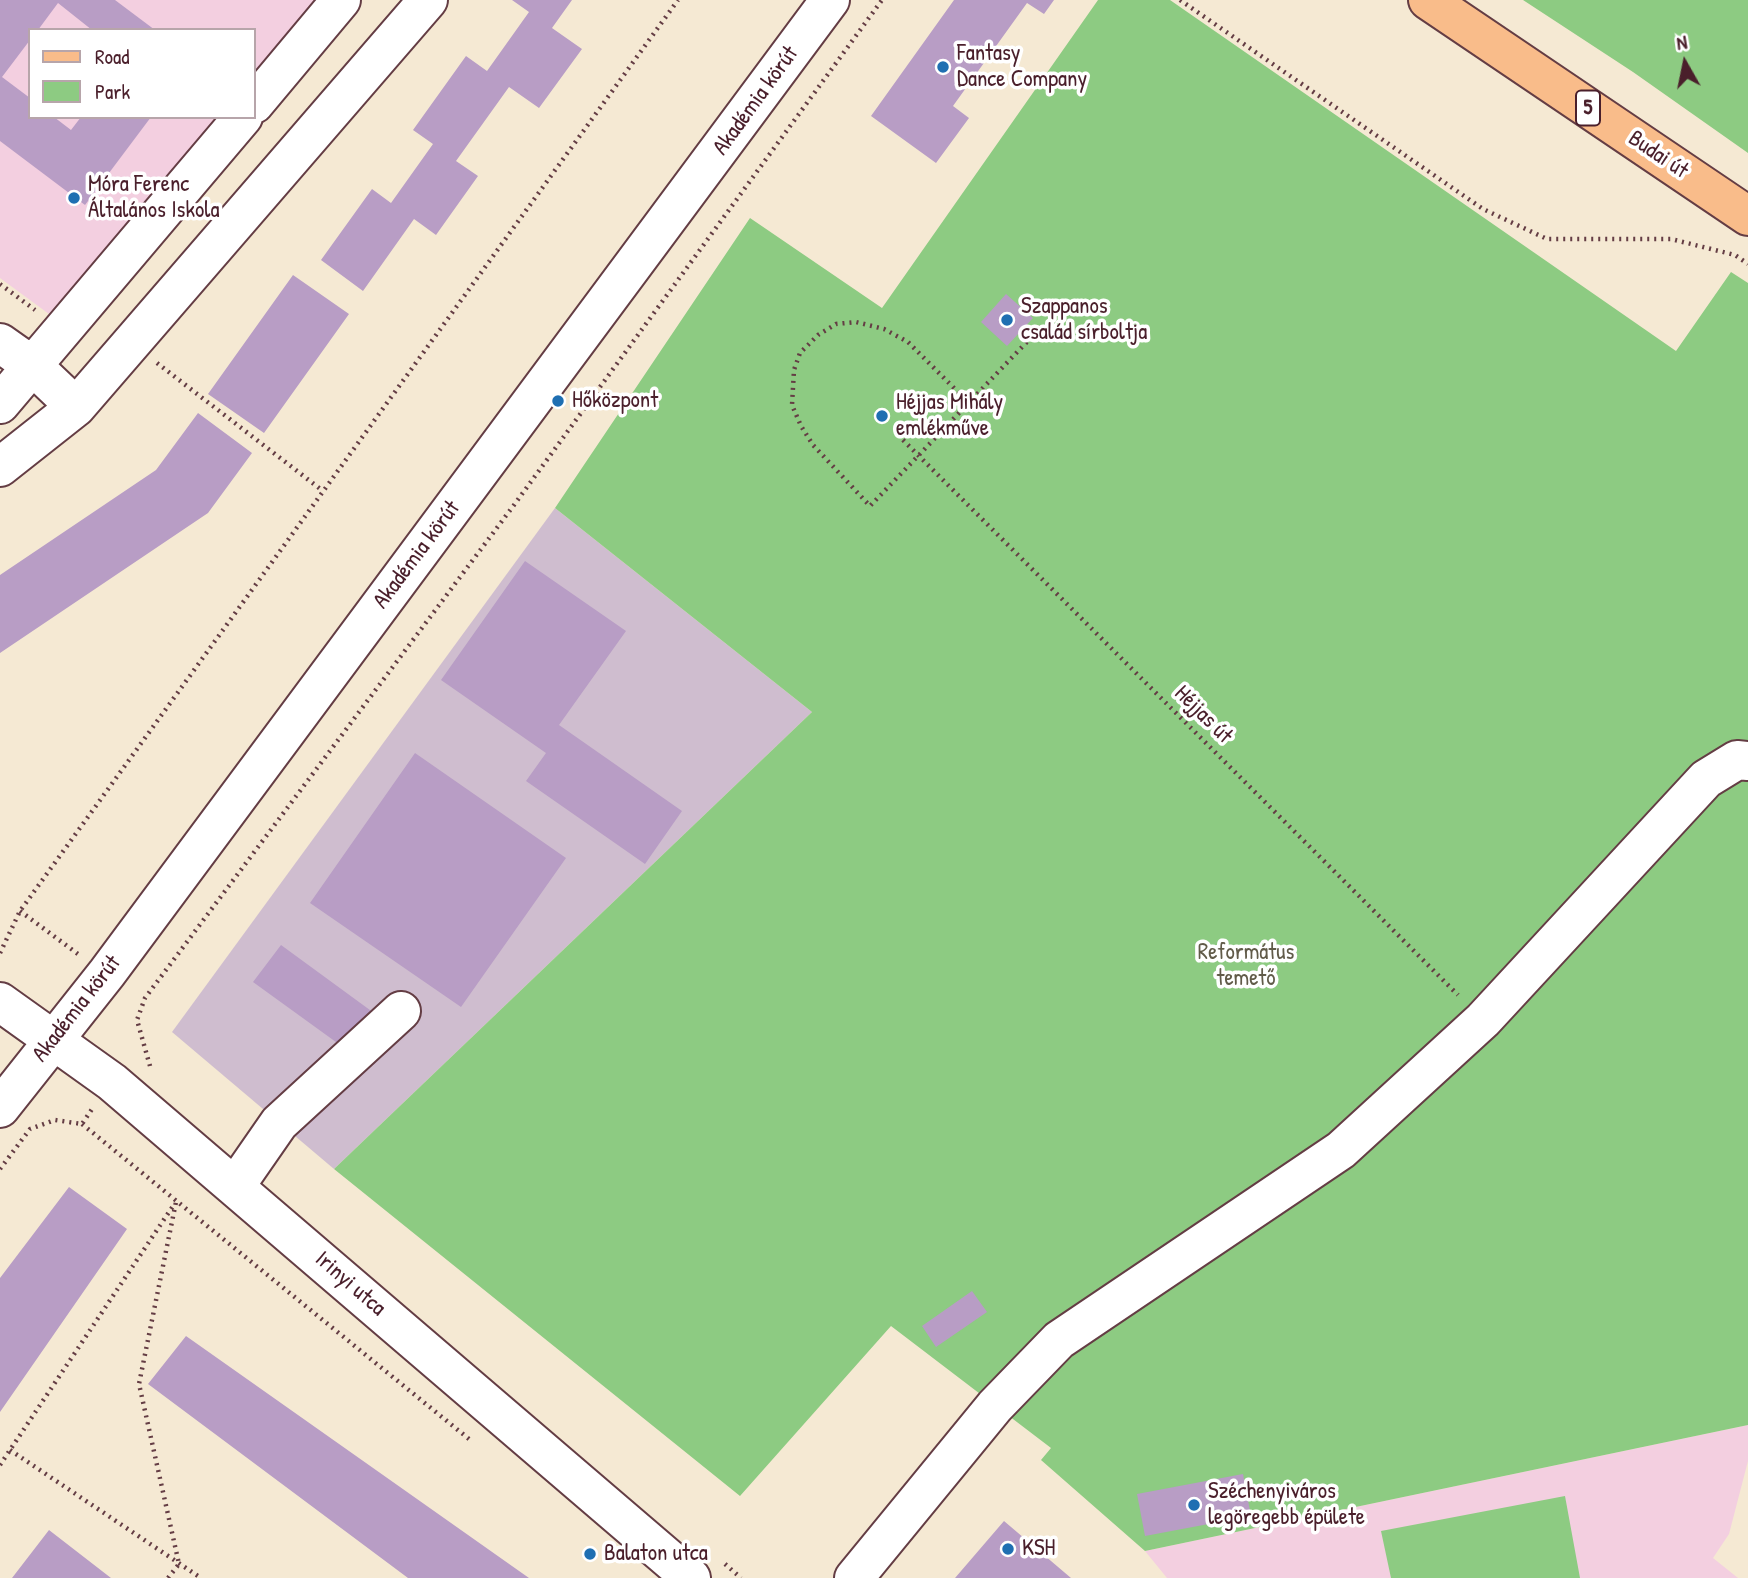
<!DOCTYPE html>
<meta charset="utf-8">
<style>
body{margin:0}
#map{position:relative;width:1748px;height:1578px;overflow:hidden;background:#f5e9d3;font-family:"Patrick Hand",sans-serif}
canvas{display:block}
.legend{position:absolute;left:28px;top:28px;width:228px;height:91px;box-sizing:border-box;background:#fff;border:2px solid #b7a5aa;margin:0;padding:9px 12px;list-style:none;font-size:21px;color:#4a1f2b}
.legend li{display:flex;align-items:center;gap:14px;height:35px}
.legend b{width:35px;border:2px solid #b7a5aa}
.north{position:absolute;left:1650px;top:28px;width:70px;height:70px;-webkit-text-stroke:5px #fff;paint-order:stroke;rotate:351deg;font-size:19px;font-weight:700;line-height:28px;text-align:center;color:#4a1f2b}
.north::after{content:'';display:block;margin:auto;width:24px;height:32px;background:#4a1f2b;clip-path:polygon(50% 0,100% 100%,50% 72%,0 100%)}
</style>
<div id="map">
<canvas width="1748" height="1578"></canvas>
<ul class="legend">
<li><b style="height:9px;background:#f9bc8a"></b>Road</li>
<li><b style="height:19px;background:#8dcb82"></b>Park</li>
</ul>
<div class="north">N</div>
</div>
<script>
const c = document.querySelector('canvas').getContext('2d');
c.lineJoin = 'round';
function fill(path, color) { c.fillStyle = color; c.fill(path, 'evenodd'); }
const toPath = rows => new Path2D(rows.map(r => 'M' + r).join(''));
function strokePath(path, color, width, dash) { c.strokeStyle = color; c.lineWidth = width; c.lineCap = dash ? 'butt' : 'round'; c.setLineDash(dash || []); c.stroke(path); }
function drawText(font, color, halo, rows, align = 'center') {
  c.font = font + ' "Patrick Hand",sans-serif'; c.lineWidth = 7; c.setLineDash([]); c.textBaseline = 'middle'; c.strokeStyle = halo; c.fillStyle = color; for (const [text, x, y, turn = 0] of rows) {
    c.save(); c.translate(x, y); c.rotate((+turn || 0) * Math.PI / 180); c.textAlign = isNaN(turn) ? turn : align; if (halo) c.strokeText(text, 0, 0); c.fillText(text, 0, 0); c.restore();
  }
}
fill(toPath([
 [0,0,317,0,254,74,254,30,30,30,30,117,217,117,49,314,0,278],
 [1748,1425,1748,1461,1729,1534,1713,1558,1738,1578,1167,1578,1145,1551]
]), '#f3cfe0');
fill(toPath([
 [555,508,812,712,334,1169,172,1032]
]), '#cfbdcf');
fill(toPath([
 [1098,0,1170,0,1676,351,1731,272,1748,283,1748,1425,1145,1551,1041,1460,1051,1448,891,1326,740,1496,334,1169,812,712,555,508,750,218,882,308],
 [1523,0,1748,0,1748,153,1633,72],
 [1565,1496,1580,1578,1391,1578,1381,1531]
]), '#8dcb82');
fill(toPath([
 [0,0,115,0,155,30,92,30,58,3,38,30,30,30,30,40,2,77,30,98,30,117,54,117,71,130,81,117,151,117,85,205,0,141],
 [512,0,572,0,552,28,582,49,539,108,509,87,456,161,478,176,436,235,414,219,363,291,321,260,372,189,391,203,433,144,413,130,466,56,487,71,529,12],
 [954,0,1054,0,1044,14,1027,3,953,106,969,118,936,163,871,116],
 [293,275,349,314,264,433,208,394],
 [1006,294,1033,318,1007,346,981,322],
 [198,413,252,453,208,513,0,653,0,575,156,470],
 [525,561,626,631,559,725,682,811,645,864,526,781,546,753,441,680],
 [415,753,566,858,461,1007,310,903],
 [281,945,374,1013,347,1050,253,982],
 [69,1187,127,1229,0,1412,0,1278],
 [972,1291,987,1312,936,1347,922,1326],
 [186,1336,529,1578,408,1578,148,1384],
 [1243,1474,1251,1516,1145,1536,1137,1494],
 [1004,1521,1071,1578,955,1578],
 [49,1530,111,1578,12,1578]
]), '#b89dc5');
const minor = toPath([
 [254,104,341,0],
 [0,343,34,367,76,407],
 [0,404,243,117],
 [0,467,76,407,428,0],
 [0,1002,112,1082,691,1578],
 [0,1108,107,973,830,0],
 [236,1185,279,1123,401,1011],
 [854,1578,995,1406,1059,1340,1341,1150,1483,1020,1706,779,1737,760,1748,761]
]);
const major = toPath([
 [1428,0,1748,216]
]);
strokePath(minor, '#643d44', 42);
strokePath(major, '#643d44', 42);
strokePath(toPath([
 [1180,0,1483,209,1547,239,1671,239,1735,255,1748,264],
 [0,284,35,310],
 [157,363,323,491],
 [969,403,908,342,884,329,856,322,836,324,818,335,800,353,794,370,792,405,801,426,813,445,870,506,918,456,1043,325],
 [898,435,1458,995],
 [20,911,78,954],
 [0,953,20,911,678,0],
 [150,1066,137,1020,145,998,514,505,882,0],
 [82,1124,469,1439],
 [0,1169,30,1129,55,1120,82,1124,92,1109],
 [10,1450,201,1578],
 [0,1465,173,1206],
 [725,1564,741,1578],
 [168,1578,179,1564,139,1384,176,1202]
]), '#643d44', 4.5, [2, 5]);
strokePath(minor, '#fff', 38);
strokePath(major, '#f9bc8a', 38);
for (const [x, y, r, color] of [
 [943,67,7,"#1f6fb2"],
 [74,198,7,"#1f6fb2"],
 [1007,320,7,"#1f6fb2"],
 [558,401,7,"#1f6fb2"],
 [882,416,7,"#1f6fb2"],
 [1194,1505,7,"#1f6fb2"],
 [1008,1549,7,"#1f6fb2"],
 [590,1554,7,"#1f6fb2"]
]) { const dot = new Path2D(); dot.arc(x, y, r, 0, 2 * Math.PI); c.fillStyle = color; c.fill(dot); strokePath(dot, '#fff', 2.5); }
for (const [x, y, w] of [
 [1588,108,24]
]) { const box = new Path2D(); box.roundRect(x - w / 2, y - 17.5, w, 35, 5); c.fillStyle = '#fff'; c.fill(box); strokePath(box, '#4a1f2b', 2); }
drawText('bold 21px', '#4a1f2b', null, [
 ["5",1588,108]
]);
drawText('23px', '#4a1f2b', '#fff', [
 ["Fantasy",957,54],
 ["Dance Company",957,80],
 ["Móra Ferenc",88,185],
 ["Általános Iskola",88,211],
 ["Szappanos",1021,307],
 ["család sírboltja",1021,333],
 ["Hőközpont",572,401],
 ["Héjjas Mihály",896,403],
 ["emlékműve",896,429],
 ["Széchenyiváros",1208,1492],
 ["legöregebb épülete",1208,1518],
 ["KSH",1022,1549],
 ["Balaton utca",604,1554]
], 'left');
drawText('23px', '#4a1f2b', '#fff', [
 ["Akadémia körút",756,101,-54],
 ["Budai út",1658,155,34],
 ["Akadémia körút",417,555,-53],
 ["Héjjas út",1203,715,45],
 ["Akadémia körút",77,1009,-52],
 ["Irinyi utca",350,1284,41]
]);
drawText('23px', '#615b49', '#fff', [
 ["Református",1246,953],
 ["temető",1246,979]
]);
</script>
